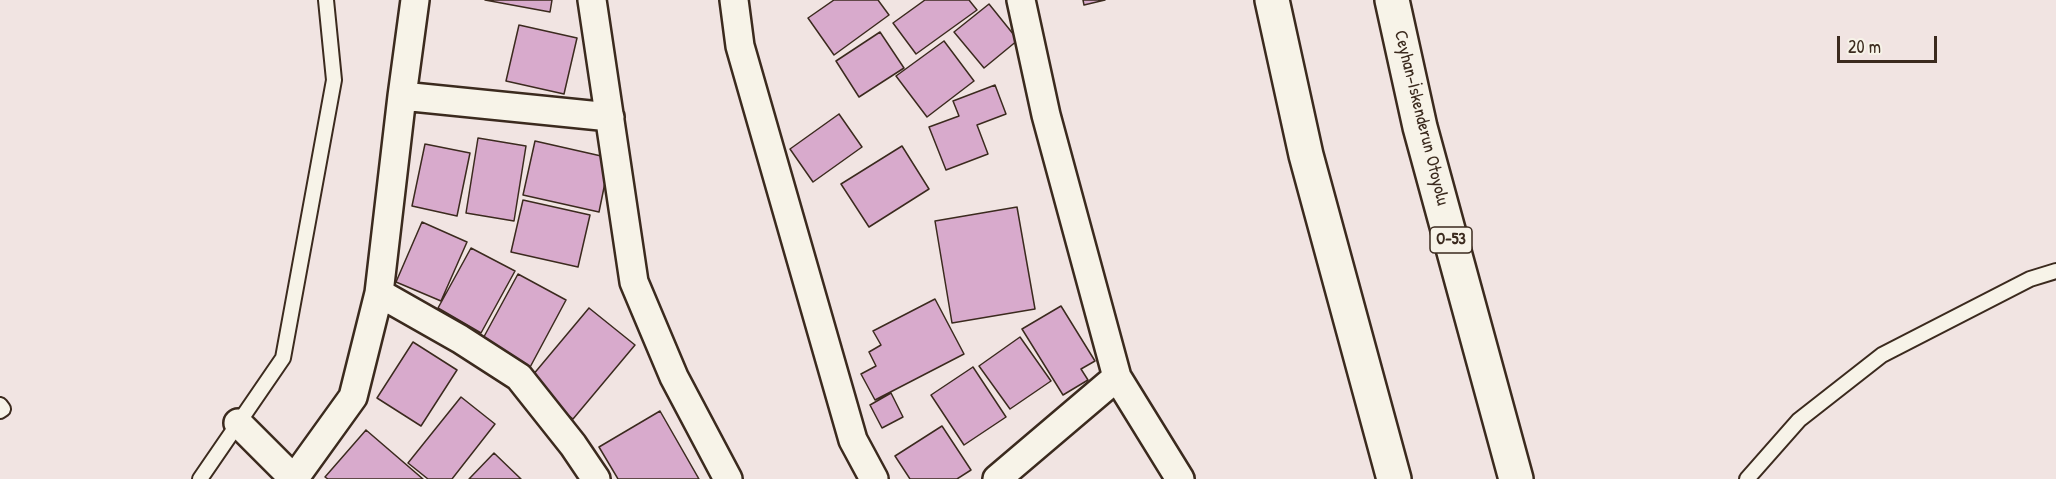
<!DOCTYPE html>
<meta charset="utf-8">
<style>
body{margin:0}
#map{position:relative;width:2056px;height:479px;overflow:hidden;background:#f1e4e2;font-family:"Patrick Hand",sans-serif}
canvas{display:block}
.scale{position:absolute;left:1837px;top:36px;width:100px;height:27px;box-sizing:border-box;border:3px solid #3b2a1e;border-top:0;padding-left:8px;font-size:18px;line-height:21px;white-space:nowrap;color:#3b2a1e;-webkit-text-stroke:4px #f7f3e8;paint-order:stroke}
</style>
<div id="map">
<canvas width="2056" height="479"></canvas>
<div class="scale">20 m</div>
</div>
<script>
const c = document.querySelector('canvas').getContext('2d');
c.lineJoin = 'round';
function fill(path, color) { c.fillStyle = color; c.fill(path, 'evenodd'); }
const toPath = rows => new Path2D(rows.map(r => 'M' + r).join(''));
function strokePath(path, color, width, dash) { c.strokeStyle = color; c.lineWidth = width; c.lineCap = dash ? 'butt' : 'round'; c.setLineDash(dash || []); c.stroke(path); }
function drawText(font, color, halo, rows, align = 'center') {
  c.font = font + ' "Patrick Hand",sans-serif'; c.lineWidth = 6; c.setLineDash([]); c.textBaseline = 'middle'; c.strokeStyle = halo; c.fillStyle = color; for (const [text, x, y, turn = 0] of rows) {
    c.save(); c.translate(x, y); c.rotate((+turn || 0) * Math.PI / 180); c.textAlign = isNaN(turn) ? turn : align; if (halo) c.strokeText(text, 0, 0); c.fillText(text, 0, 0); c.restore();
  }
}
const building = toPath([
 [485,0,552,0,550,12,485,0],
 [834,0,878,0,889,15,834,55,808,18,834,0],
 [925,0,969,0,977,10,916,54,893,23,925,0],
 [1083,0,1105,0,1084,5,1083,0],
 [989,4,1018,40,984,68,954,32,989,4],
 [519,25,577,38,564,94,506,81,519,25],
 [880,32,904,68,859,97,836,61,880,32],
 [944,41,974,81,927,117,896,76,944,41],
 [995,85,1006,114,977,125,988,154,946,170,929,127,959,116,953,101,995,85],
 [839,114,862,147,813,182,790,149,839,114],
 [478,138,526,146,514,221,466,213,478,138],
 [535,141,610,158,599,212,523,195,535,141],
 [425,144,470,153,457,216,412,206,425,144],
 [902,146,929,189,869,227,841,184,902,146],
 [523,200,590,215,578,267,511,252,523,200],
 [1017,207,1035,309,952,323,935,221,1017,207],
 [422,222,467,242,441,301,396,282,422,222],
 [471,248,515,271,481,333,438,308,471,248],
 [518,274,566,300,528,371,480,344,518,274],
 [935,299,964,354,875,400,861,374,876,366,869,352,881,345,873,331,935,299],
 [1061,306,1095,361,1081,369,1088,380,1063,395,1022,329,1061,306],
 [589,308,635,345,573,419,527,382,589,308],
 [1020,337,1051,381,1010,409,979,366,1020,337],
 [413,342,457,370,421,426,377,398,413,342],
 [973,367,1006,417,964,445,931,395,973,367],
 [891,393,903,417,882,428,870,405,891,393],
 [461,397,495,424,452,479,428,479,408,463,461,397],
 [660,411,699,479,618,479,599,447,660,411],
 [942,426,971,470,957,479,910,479,895,456,942,426],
 [366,430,423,479,328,479,325,477,366,430],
 [494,453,521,479,469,479,494,453]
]);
fill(building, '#d8aacc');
strokePath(building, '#3b2a1e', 1.5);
const service = toPath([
 [0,405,3,409,0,411],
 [200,479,283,358,334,80,326,0],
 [1747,479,1799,420,1882,355,2030,279,2056,271]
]);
const minor = toPath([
 [592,0,634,282,674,377,728,479],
 [734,0,740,46,853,440,874,479],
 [1021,0,1046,115,1117,377,1180,479],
 [402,96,610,117],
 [379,293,460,339,519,377,573,445,596,479],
 [238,423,294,479],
 [294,479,353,397,379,293,402,96,415,0],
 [997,479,1117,377]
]);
const motorway = toPath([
 [1272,0,1306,155,1394,479],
 [1392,0,1420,127,1516,479]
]);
strokePath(service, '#3b2a1e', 18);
strokePath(minor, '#3b2a1e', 32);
strokePath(motorway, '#3b2a1e', 38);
strokePath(service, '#f7f3e8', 14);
strokePath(minor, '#f7f3e8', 27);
strokePath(motorway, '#f7f3e8', 33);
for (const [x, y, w] of [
 [1451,240,42]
]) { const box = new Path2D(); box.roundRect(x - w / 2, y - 13, w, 26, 4.5); c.fillStyle = '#f7f3e8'; c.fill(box); strokePath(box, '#3b2a1e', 1.5); }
drawText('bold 16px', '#3b2a1e', null, [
 ["O-53",1451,240]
]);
drawText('18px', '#3b2a1e', '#f7f3e8', [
 ["Ceyhan-İskenderun Otoyolu",1421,118,76]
]);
</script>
